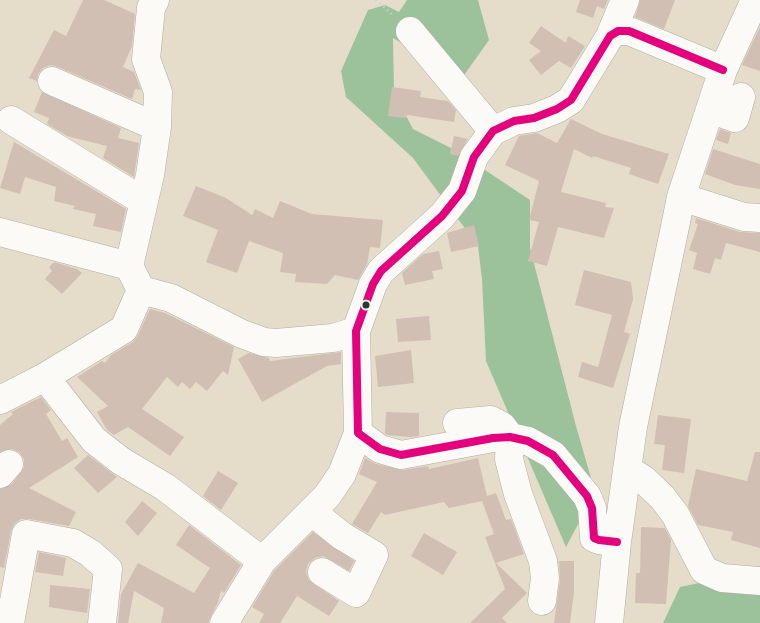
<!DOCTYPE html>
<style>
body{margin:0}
canvas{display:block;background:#e5dcca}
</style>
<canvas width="760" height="623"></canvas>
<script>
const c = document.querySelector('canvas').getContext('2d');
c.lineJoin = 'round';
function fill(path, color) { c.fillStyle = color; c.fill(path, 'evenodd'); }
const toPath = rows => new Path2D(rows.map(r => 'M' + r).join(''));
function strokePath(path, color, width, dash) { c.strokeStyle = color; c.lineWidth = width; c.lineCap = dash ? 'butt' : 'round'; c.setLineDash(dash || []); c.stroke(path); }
fill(toPath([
 [407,0,478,0,489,40,462,78,393,38,394,93,413,129,455,150,530,200,530,248,576,426,595,492,566,547,486,361,482,279,478,246,413,158,346,97,341,71,368,10,385,5,399,12],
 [709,581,760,587,760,623,663,623,680,587]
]), '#9cc29c');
fill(toPath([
 [83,0,104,0,135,14,132,46,123,67,134,72,141,90,135,89,132,99,58,67,51,65,43,68,38,74,37,81,29,78,54,30,66,36],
 [580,0,608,0,604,9,597,6,593,18,576,12],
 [640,0,675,0,664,29,635,17],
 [541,26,566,43,568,36,585,46,571,68,559,61,541,75,529,60,541,51,529,43],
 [760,27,760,71,742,65],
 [392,87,421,91,420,97,448,101,456,110,454,122,407,115,406,118,388,116],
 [42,92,121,128,118,138,139,143,134,177,103,158,107,146,67,136,47,124,49,118,34,112],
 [571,119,602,134,669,154,658,184,629,174,631,168,593,156,592,158,574,149,561,192,606,203,605,207,614,208,604,238,558,227,547,266,528,261,539,222,529,220,539,181,505,165,519,136,537,133,557,143],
 [720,129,731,133,728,144,716,140],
 [454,136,468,139,458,156,450,154],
 [14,142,126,209,121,232,93,226,96,214,73,209,75,206,54,201,56,187,25,177,20,194,0,188],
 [713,149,760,164,760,189,735,185,705,174],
 [196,186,226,198,252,215,255,209,273,218,280,201,312,214,383,220,380,248,370,247,367,264,358,280,335,275,327,284,295,282,296,274,280,272,283,253,249,241,237,273,206,262,218,230,183,216],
 [696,218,740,232,760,233,760,252,726,243,721,260,715,258,710,274,693,269,697,253,689,250,698,224,695,223],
 [474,225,479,246,451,252,447,233],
 [439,251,443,269,432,271,434,279,405,285,402,273,423,254],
 [54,262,77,269,82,273,62,294,45,279,52,271,49,267],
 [584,270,631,282,633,299,624,332,630,334,613,388,578,377,582,362,598,367,612,315,575,305],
 [150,309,165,313,234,347,228,375,223,371,207,391,196,382,190,389,182,382,178,387,167,377,142,409,184,437,170,456,128,427,114,435,107,430,97,412,108,406,77,377,102,361,105,363,111,355,133,342,138,335],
 [429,316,431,340,398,342,396,319],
 [411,350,414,383,378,387,375,356],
 [341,352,341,364,327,366,262,402,238,359,249,353,269,358,270,361],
 [41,397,51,410,46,414,62,441,67,438,78,457,29,488,76,512,69,526,29,519,21,519,14,524,11,531,4,568,0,567,0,489,12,484,24,467,24,459,19,452,12,449,0,452,0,425,13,414,11,412],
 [386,412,419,413,419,436,410,437,387,435,385,433],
 [658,415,691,419,684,473,662,470,665,445,654,444],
 [755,452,760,452,760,548,731,540,733,532,698,525,688,506,696,469,747,481],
 [88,455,117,477,98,493,74,468],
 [365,458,376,464,403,470,428,466,429,469,478,458,487,496,496,493,506,520,511,519,524,554,496,563,527,593,502,618,507,623,470,623,505,589,485,537,494,534,482,501,449,508,444,502,385,515,381,512,368,533,352,524,377,482,359,474],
 [218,471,238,483,221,510,203,496],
 [142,501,157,513,138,536,125,522],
 [189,525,241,565,224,593,221,591,218,602,208,623,161,623,164,608,134,591,128,623,118,623,121,594,138,563,194,593,210,568,176,545],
 [641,527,665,528,671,540,666,604,635,603,636,573,640,573],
 [313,532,354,561,349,571,323,556,315,558,308,564,306,572,309,580,339,601,329,616,297,596,280,623,259,623,264,614,252,607,274,571],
 [424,533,457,552,443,575,411,556],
 [39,552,66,558,63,576,35,572],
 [559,561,574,561,574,592,570,623,554,623,560,580],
 [50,585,90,589,87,613,49,607]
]), '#d2bfb3');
const minor = toPath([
 [410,31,493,131],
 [610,36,625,0],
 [52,81,157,127],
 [710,109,735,118,741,97],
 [11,120,143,201],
 [681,197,744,217,760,218],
 [0,232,129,266],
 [141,290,129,266,150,175,157,127,158,92,146,59,151,8,155,0],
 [45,377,94,440,121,461,165,487,262,561],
 [0,400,45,377,124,329,141,290,171,298,242,334,264,342,276,343,333,338,356,331],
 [457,423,491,420,502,426,510,437,509,459,518,494,543,561,545,578,542,601],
 [627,469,643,479,662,497,675,514,704,570,722,578,760,581],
 [0,474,9,464],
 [312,512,342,536,374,555,356,593,322,572],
 [617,542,599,540,594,538,592,508,587,496,553,455,528,441,510,437,493,438,401,455,380,449,358,433,356,331,373,284,381,271,442,216,462,191,474,157,493,131,514,121,534,118,557,109,571,100,610,36,618,31,629,31,723,70],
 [10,623,26,534,73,543,90,553,108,569,102,623],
 [224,623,262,561,327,496,342,474,358,433],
 [609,623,617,542,633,427,676,222,681,197,723,70,755,0]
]);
strokePath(minor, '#b0aea2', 29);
strokePath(toPath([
 [376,0,394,16]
]), '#d1d1cd', 3, [1, 4]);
strokePath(minor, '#fbfaf7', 28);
strokePath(toPath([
 [617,542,599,540,594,538,592,508,587,496,553,455,528,441,510,437,493,438,401,455,380,449,358,433,356,331,373,284,381,271,442,216,462,191,474,157,493,131,514,121,534,118,557,109,571,100,610,36,618,31,629,31,723,70]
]), '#e5007d', 8);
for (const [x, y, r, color] of [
 [366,305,4.5,"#1f3d34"]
]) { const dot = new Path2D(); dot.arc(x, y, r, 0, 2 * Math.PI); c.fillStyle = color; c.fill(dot); strokePath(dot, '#fcf5e5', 2); }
</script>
